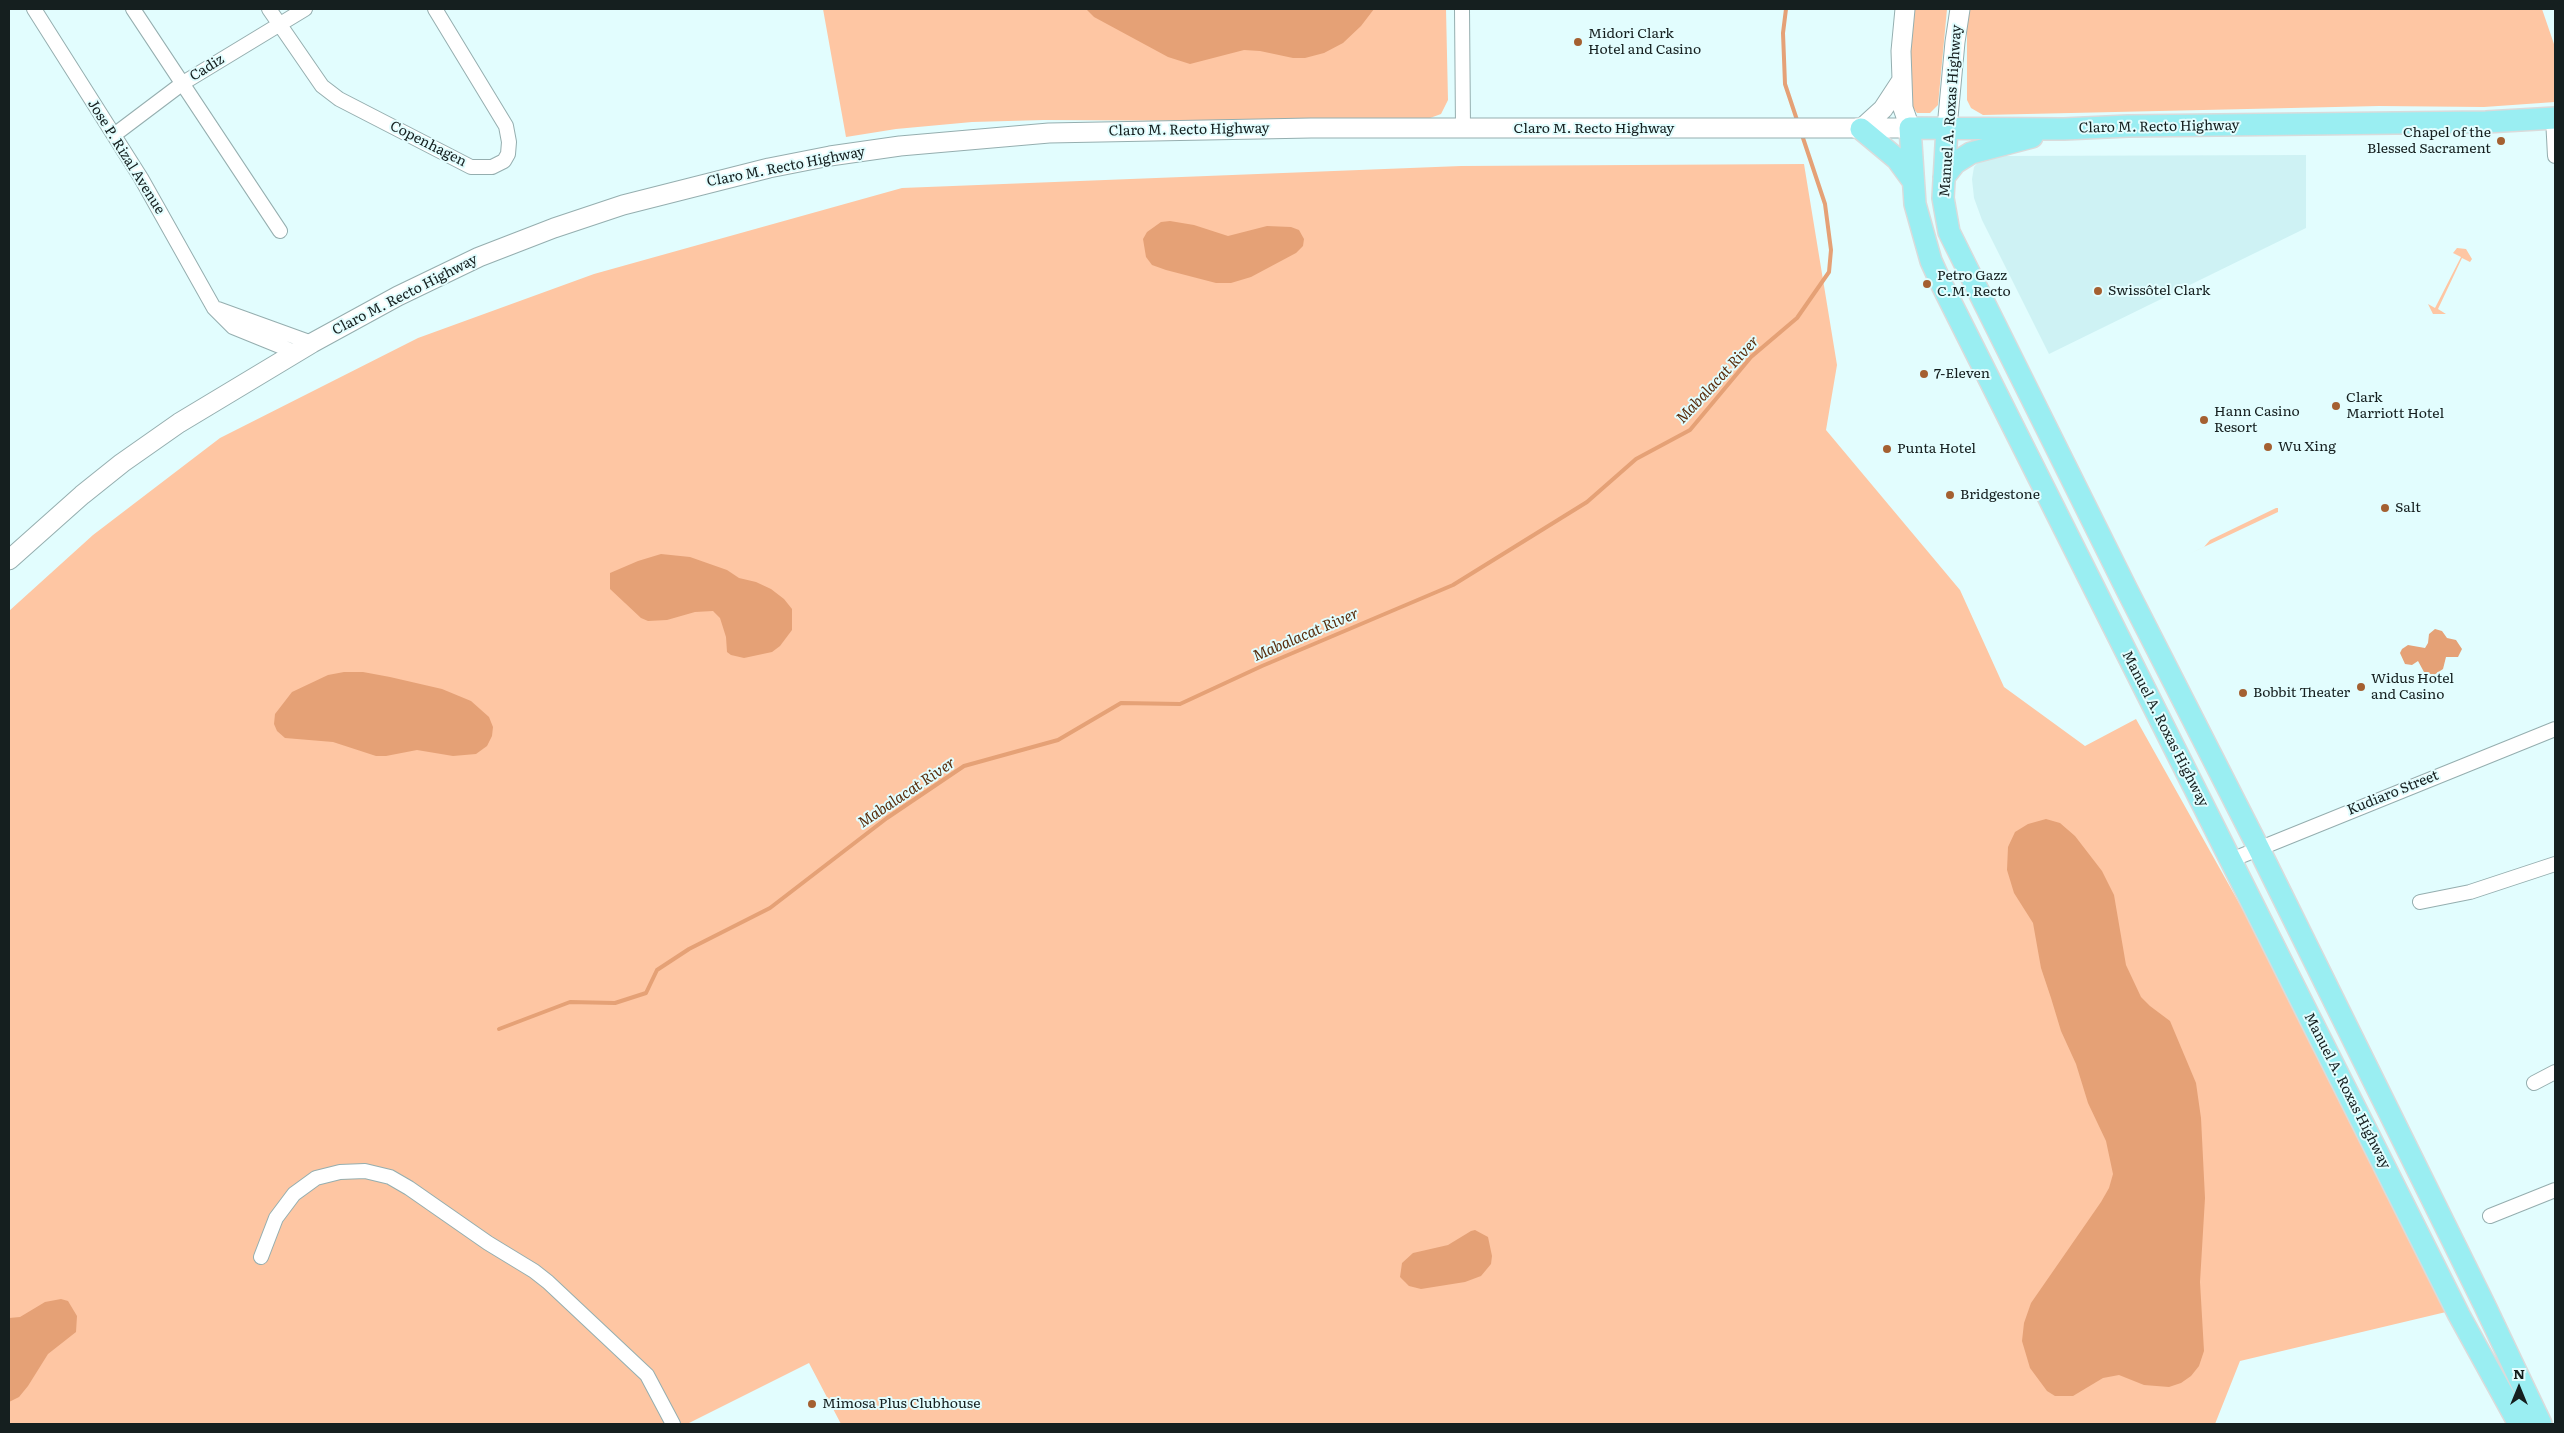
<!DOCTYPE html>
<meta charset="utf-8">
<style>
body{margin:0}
#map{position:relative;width:2564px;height:1433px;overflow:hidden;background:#e2fdfe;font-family:Literata,serif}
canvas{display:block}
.frame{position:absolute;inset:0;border:10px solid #151f1f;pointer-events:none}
.north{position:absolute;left:2494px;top:1363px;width:50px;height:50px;-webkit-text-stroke:4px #e2fdfe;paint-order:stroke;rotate:0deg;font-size:14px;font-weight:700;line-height:20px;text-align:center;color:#151f1f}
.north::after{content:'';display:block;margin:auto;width:18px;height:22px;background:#151f1f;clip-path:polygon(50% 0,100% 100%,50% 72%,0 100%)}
</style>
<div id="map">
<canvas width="2564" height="1433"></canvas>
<div class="frame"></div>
<div class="north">N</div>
</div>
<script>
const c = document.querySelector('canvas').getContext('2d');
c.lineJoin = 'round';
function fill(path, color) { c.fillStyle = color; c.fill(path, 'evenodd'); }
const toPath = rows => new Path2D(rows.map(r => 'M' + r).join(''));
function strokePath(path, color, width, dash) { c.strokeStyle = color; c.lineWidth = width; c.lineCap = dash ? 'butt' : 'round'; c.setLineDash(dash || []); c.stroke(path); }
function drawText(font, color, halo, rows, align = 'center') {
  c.font = font + ' Literata,serif'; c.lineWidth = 4; c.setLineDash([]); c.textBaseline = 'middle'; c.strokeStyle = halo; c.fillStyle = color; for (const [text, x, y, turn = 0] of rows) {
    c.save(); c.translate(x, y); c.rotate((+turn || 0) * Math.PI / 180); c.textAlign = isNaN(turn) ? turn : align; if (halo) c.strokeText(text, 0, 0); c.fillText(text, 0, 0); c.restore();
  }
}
fill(toPath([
 [2306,155,2306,228,2049,354,1982,220,1974,198,1972,179,1974,167,1978,162,1997,156]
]), '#cef2f4');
fill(toPath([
 [823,9,1446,9,1448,100,1441,114,1419,122,1044,120,972,122,896,129,846,137],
 [1911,9,1947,9,1938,105,1930,113,1917,113,1911,105,1908,47],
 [1970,9,2542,9,2555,47,2555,102,2484,107,2379,106,1983,115,1971,108,1967,100,1967,27],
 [1804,164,1837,365,1826,430,1960,590,2004,687,2085,746,2136,719,2280,976,2446,1312,2240,1361,2215,1424,841,1424,809,1363,687,1424,9,1424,9,611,93,535,220,438,418,338,594,274,902,188,1461,166],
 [2457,248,2466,249,2472,259,2470,262,2462,258,2438,309,2446,314,2433,314,2428,304,2435,308,2461,257,2453,253],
 [2276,508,2278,508,2278,512,2189,554,2204,547,2210,540]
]), '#fec6a3');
fill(toPath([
 [1086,9,1374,9,1361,26,1343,43,1324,53,1305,58,1293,58,1260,51,1244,50,1190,64,1168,57,1094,17],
 [1170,221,1194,225,1228,236,1267,226,1291,227,1299,230,1304,239,1303,246,1296,253,1251,277,1231,283,1216,283,1166,270,1152,265,1146,257,1143,239,1147,232,1161,222],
 [661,554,690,557,727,570,739,578,756,582,771,589,784,599,792,609,792,630,780,646,772,652,744,658,731,655,727,652,726,637,720,618,713,611,695,612,667,620,648,621,641,618,610,589,610,573,638,561],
 [2435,629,2442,631,2447,638,2456,640,2462,649,2458,657,2446,657,2443,669,2434,675,2424,672,2418,661,2412,665,2405,664,2400,653,2402,649,2408,645,2425,648,2428,643,2429,634],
 [344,672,363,672,390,677,442,689,471,701,489,717,493,727,492,736,487,746,476,754,453,756,417,750,386,756,376,756,333,742,285,738,277,731,274,724,275,714,292,692,328,675],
 [2046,819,2060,823,2075,836,2102,871,2114,895,2126,965,2141,997,2150,1006,2170,1021,2196,1083,2201,1118,2205,1198,2200,1282,2204,1351,2199,1366,2191,1376,2181,1383,2169,1387,2144,1385,2119,1375,2103,1378,2073,1396,2055,1396,2047,1391,2030,1368,2022,1341,2024,1323,2031,1303,2101,1202,2109,1188,2113,1174,2106,1141,2088,1103,2076,1064,2061,1031,2051,998,2041,968,2033,923,2014,893,2007,870,2008,847,2015,832,2028,824],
 [1475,1230,1488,1237,1492,1256,1491,1264,1481,1276,1465,1282,1421,1289,1409,1286,1400,1277,1402,1263,1413,1253,1448,1245,1471,1231],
 [61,1299,68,1301,77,1316,76,1332,48,1354,28,1386,19,1397,9,1402,9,1318,20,1317,45,1302]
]), '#e5a176');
strokePath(toPath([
 [1786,9,1783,33,1785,84,1798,123],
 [499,1029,570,1002,615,1003,646,993,657,970,689,949,770,908,887,818,964,766,1058,740,1121,703,1180,704,1262,666,1453,585,1587,502,1636,459,1690,430,1751,357,1797,318,1829,272,1831,250,1825,204,1802,135]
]), '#e5a176', 4);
const street = toPath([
 [34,9,141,178,214,308,233,327,297,353],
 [133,9,280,231],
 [269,9,322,86,339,99,471,167,492,167,504,161,508,154,509,142,506,126,435,9],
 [1462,9,1463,128],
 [2553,118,2555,156],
 [114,135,183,83,305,9],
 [218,309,312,343],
 [2231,860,2555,729],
 [2420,902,2470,892,2555,864],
 [2534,1083,2555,1072],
 [2490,1216,2555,1190],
 [261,1257,276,1218,294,1194,316,1178,340,1172,365,1171,390,1177,409,1188,488,1243,534,1271,548,1282,647,1375,673,1424]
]);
const secondary = toPath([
 [1947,128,1955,42,1960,9],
 [1861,129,1883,109,1902,80],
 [9,560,82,495,122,463,179,423,312,343,398,296,479,257,554,228,623,205,769,168,830,156,900,146,1049,133,1311,128,1910,128,1903,108,1901,51,1905,9]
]);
const primary = toPath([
 [1947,128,1943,198,1949,232,2127,590,2258,847,2484,1304,2541,1424],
 [1861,129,1897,159,1913,181],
 [1944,177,1955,163,1971,153,2032,137],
 [2519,1424,2459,1315,1941,283,1931,261,1915,204,1910,128,2064,129,2128,126,2486,122,2555,118]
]);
strokePath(street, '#95aeaf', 16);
strokePath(secondary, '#95aeaf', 21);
strokePath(primary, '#dadbdb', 24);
strokePath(street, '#fff', 14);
strokePath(secondary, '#fff', 19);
strokePath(primary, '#9aeef2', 21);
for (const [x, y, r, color] of [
 [1578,42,5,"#a46031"],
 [2501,141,5,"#a46031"],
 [1927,284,5,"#a46031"],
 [2098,291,5,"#a46031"],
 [1924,374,5,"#a46031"],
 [2336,406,5,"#a46031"],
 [2204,420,5,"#a46031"],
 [2268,447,5,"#a46031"],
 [1887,449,5,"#a46031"],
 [1950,495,5,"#a46031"],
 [2385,508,5,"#a46031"],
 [2361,687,5,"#a46031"],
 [2243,693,5,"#a46031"],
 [812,1404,5,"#a46031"]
]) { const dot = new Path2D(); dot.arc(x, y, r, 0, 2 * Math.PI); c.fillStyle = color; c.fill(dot); strokePath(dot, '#e2fdfe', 2); }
drawText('14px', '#151f1f', '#e2fdfe', [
 ["Midori Clark",1588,34],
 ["Hotel and Casino",1588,50],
 ["Chapel of the",2491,133,"right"],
 ["Blessed Sacrament",2491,149,"right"],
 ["Petro Gazz",1937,276],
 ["C.M. Recto",1937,292],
 ["Swissôtel Clark",2108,291],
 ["7-Eleven",1934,374],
 ["Clark",2346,398],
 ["Marriott Hotel",2346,414],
 ["Hann Casino",2214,412],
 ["Resort",2214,428],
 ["Wu Xing",2278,447],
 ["Punta Hotel",1897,449],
 ["Bridgestone",1960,495],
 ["Salt",2395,508],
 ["Widus Hotel",2371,679],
 ["and Casino",2371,695],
 ["Bobbit Theater",2253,693],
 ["Mimosa Plus Clubhouse",822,1404]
], 'left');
drawText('14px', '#151f1f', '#e2fdfe', [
 ["Cadiz",207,68,-32],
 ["Manuel A. Roxas Highway",1951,111,-86],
 ["Claro M. Recto Highway",2159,127,-1],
 ["Claro M. Recto Highway",1594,129],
 ["Claro M. Recto Highway",1189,130,-1],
 ["Copenhagen",428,144,27],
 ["Jose P. Rizal Avenue",126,157,58],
 ["Claro M. Recto Highway",786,167,-11],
 ["Claro M. Recto Highway",405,295,-27],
 ["Manuel A. Roxas Highway",2165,729,63],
 ["Kudiaro Street",2393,793,-22],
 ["Manuel A. Roxas Highway",2347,1091,63]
]);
drawText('italic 15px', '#592d0c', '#e2fdfe', [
 ["Mabalacat River",1718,380,-47],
 ["Mabalacat River",1306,635,-23],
 ["Mabalacat River",907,793,-34]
]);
</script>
